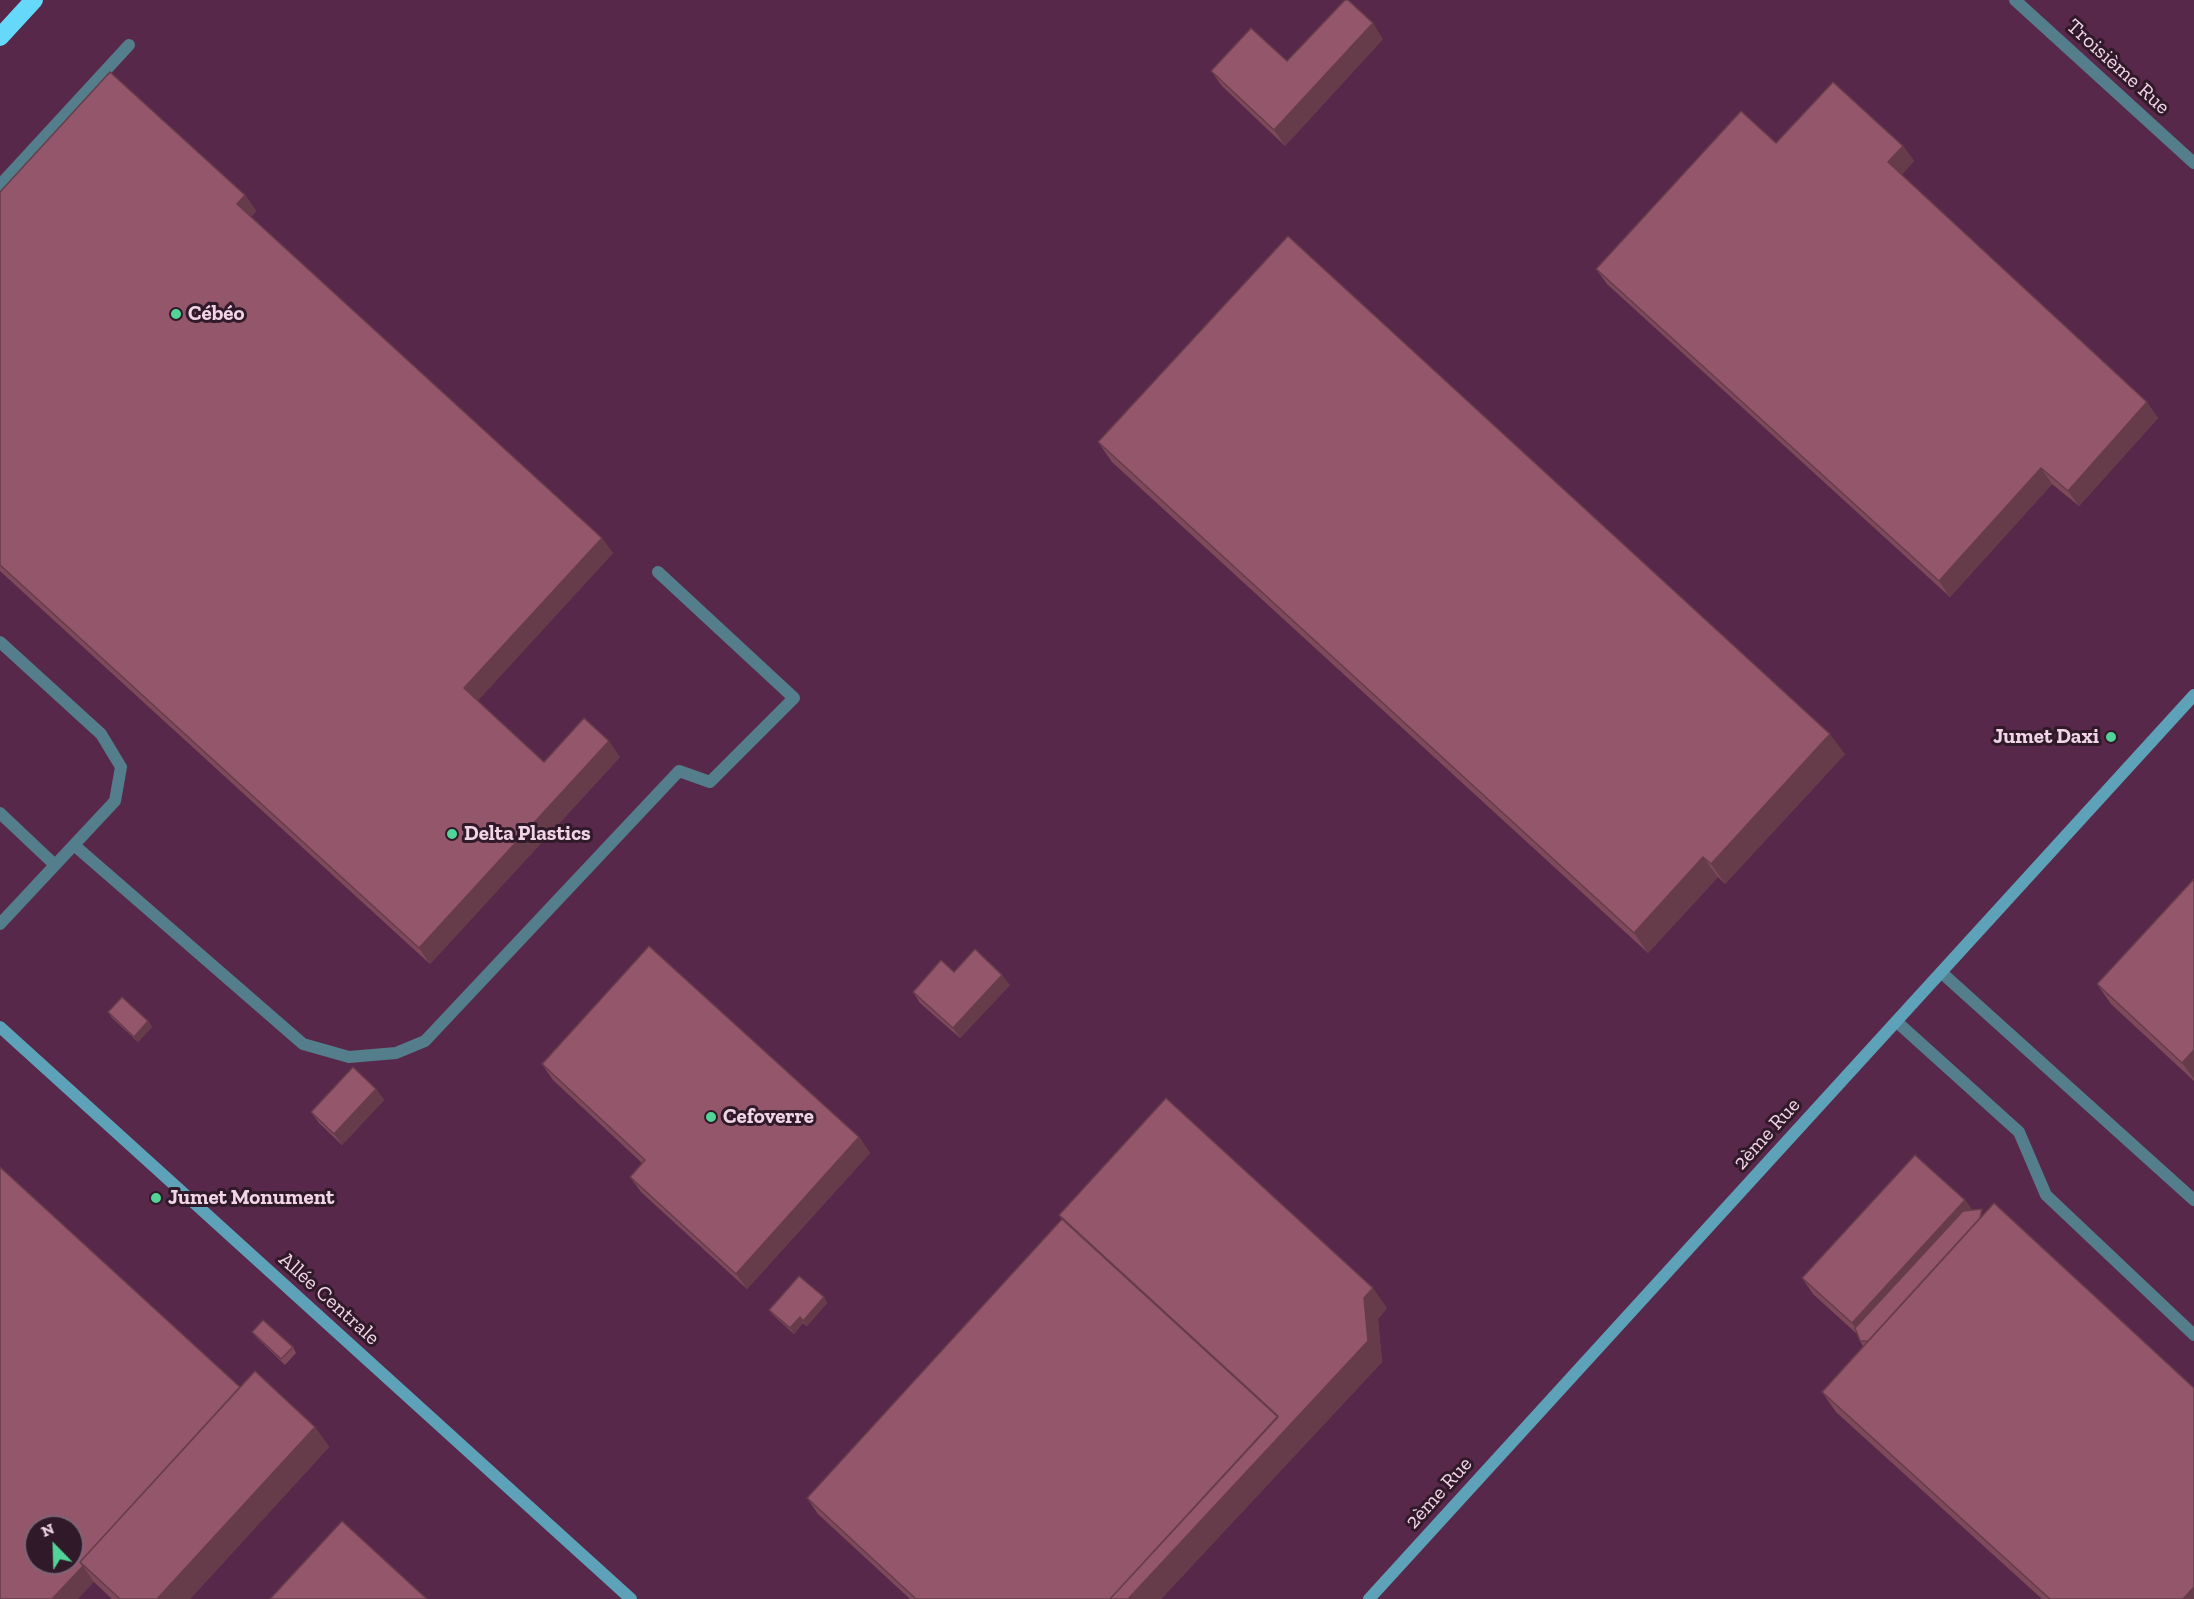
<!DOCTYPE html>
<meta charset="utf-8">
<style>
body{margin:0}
#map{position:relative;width:2194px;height:1599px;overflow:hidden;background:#572849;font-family:"Zilla Slab",serif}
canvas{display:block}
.north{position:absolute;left:24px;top:1515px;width:60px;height:60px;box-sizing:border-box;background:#301a29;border:2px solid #7e6475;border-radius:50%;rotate:337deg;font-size:16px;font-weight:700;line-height:24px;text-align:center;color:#f2d4e7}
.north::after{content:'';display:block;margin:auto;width:21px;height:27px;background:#52d397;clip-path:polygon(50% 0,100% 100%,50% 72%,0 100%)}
</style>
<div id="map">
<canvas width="2194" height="1599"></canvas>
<div class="north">N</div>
</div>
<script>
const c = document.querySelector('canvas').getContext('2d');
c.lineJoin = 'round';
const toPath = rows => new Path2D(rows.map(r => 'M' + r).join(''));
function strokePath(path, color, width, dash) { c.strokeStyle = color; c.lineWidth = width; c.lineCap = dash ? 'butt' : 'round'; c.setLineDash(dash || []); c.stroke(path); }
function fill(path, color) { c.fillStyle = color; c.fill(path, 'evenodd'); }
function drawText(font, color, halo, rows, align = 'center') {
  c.font = font + ' "Zilla Slab",serif'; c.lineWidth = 6; c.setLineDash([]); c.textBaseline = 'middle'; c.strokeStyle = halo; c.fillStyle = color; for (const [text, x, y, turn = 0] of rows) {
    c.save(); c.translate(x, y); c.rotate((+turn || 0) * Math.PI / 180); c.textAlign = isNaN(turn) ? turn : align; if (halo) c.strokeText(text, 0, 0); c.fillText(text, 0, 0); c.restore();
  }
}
strokePath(toPath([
 [0,185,129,45],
 [0,642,101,734,121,767,115,801,0,924],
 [0,813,55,865],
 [74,845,303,1044,349,1057,396,1053,425,1041,679,771,710,782,794,698,658,572],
 [1942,973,2194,1200],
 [1897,1022,2019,1132,2046,1195,2194,1335]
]), '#547e8b', 12);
strokePath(toPath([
 [2015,0,2194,163]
]), '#547e8b', 12);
strokePath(toPath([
 [0,1027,631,1599],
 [1369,1599,2194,695]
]), '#5da2b8', 12);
strokePath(toPath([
 [0,37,34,0]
]), '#66d8f9', 18);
fill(toPath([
 [1383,39,1285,146,1222,86,1211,71,1287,61],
 [1841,89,1903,146,1914,161,1901,175,2158,418,2079,506,2052,484,1950,597,1607,284,1596,269,1776,143],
 [0,192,245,195,256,211,251,217,613,553,477,701,544,762,620,757,430,964,0,571],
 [1098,442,1845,754,1725,884,1718,877,1648,953,1112,462],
 [2194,879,2194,1081,2111,1004,2097,984],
 [954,972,1010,985,960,1038,920,1003,913,992],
 [108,1012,148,1021,152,1027,138,1042,112,1018],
 [542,1064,859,1137,870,1153,747,1289,641,1192,630,1177,642,1163,553,1080],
 [376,1089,384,1100,342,1145,319,1123,311,1112],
 [1965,1200,1972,1210,2194,1599,2042,1599,1836,1412,1822,1392,1863,1346,1860,1341,1857,1334,1813,1294,1802,1278],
 [1059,1215,1387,1308,1378,1319,1382,1362,1161,1599,910,1599,818,1514,807,1498,1062,1220],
 [824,1297,827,1303,807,1326,803,1323,794,1334,773,1315,769,1310],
 [252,1332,293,1347,296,1353,285,1365,256,1337],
 [240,1387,315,1427,329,1447,190,1599,112,1599,94,1582,0,1599]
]), '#7e4a5b');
fill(toPath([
 [1373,23,1383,39,1285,146,1274,130],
 [1903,146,1914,161,1899,178,1888,162],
 [245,195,256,211,248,220,237,204],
 [2147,402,2158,418,2079,506,2068,491],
 [2041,468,2052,484,1950,597,1939,581],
 [602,538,613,553,475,704,464,688],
 [1830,734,1845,754,1725,884,1711,864],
 [609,741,620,757,430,964,419,948],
 [1703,857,1718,877,1648,953,1634,933],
 [1002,975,1010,985,960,1038,953,1028],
 [148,1021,152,1027,138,1042,134,1037],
 [2194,1050,2194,1079,2182,1063],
 [376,1089,384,1100,342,1145,334,1134],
 [859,1137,870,1153,747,1289,736,1274],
 [1965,1200,1976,1215,1863,1339,1852,1323],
 [1373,1288,1387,1308,1378,1319,1382,1362,1161,1599,1118,1599,1282,1421,1364,1298],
 [824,1297,827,1303,807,1326,803,1321],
 [800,1317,803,1323,794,1334,790,1328],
 [315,1427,329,1447,190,1599,157,1599],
 [83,1566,94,1582,78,1599,52,1599],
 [2194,1587,2194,1599,2183,1599]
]), '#673c4a');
const building = toPath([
 [1345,0,1348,0,1373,23,1274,130,1211,71,1251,28,1287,61,1345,0],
 [110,72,245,195,237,204,602,538,464,688,544,762,584,718,609,741,419,948,0,565,0,192,110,72],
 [1833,82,1903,146,1888,162,2147,402,2068,491,2041,468,1939,581,1596,269,1741,111,1776,143,1833,82],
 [1288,236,1830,734,1711,864,1703,857,1634,933,1098,442,1288,236],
 [2194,879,2194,1050,2182,1063,2097,984,2194,879],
 [649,946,859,1137,736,1274,630,1177,645,1160,542,1064,649,946],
 [975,949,1002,975,953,1028,913,992,941,960,954,972,975,949],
 [122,997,148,1021,134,1037,108,1012,122,997],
 [353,1067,376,1089,334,1134,311,1112,353,1067],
 [1166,1098,1373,1288,1364,1298,1368,1341,1128,1599,1110,1599,1278,1416,1059,1215,1166,1098],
 [1915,1155,1965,1200,1852,1323,1802,1278,1915,1155],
 [0,1167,240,1387,80,1562,83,1566,52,1599,0,1599,0,1167],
 [36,1527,72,1527,72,1563,36,1563,36,1527],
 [1994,1203,2194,1388,2194,1587,2183,1599,2050,1599,1822,1392,1994,1203],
 [1982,1209,1980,1218,1868,1341,1860,1341,1855,1328,1963,1211,1982,1209],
 [1062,1219,1278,1417,1110,1599,916,1599,807,1498,1062,1219],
 [799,1276,824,1297,803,1321,800,1317,790,1328,769,1310,799,1276],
 [263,1320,293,1347,281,1359,252,1332,263,1320],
 [255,1371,315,1427,157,1599,120,1599,80,1562,255,1371],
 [342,1521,427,1599,270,1599,342,1521]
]);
fill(building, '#93566a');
strokePath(building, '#673c4a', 1.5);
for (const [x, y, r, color] of [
 [176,314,6,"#52d397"],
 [2111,737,6,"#52d397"],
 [452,834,6,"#52d397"],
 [711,1117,6,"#52d397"],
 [156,1198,6,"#52d397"]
]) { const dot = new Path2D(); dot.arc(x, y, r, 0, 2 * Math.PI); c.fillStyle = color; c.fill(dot); strokePath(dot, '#301a29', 2); }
drawText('21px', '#f2d4e7', '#301a29', [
 ["Troisième Rue",2118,67,42],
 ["2ème Rue",1767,1134,-48],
 ["Allée Centrale",329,1299,42],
 ["2ème Rue",1439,1493,-48]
]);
drawText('bold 21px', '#f2d4e7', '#301a29', [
 ["Cébéo",188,314],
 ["Jumet Daxi",2099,737,"right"],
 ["Delta Plastics",464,834],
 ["Cefoverre",723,1117],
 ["Jumet Monument",168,1198]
], 'left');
</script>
